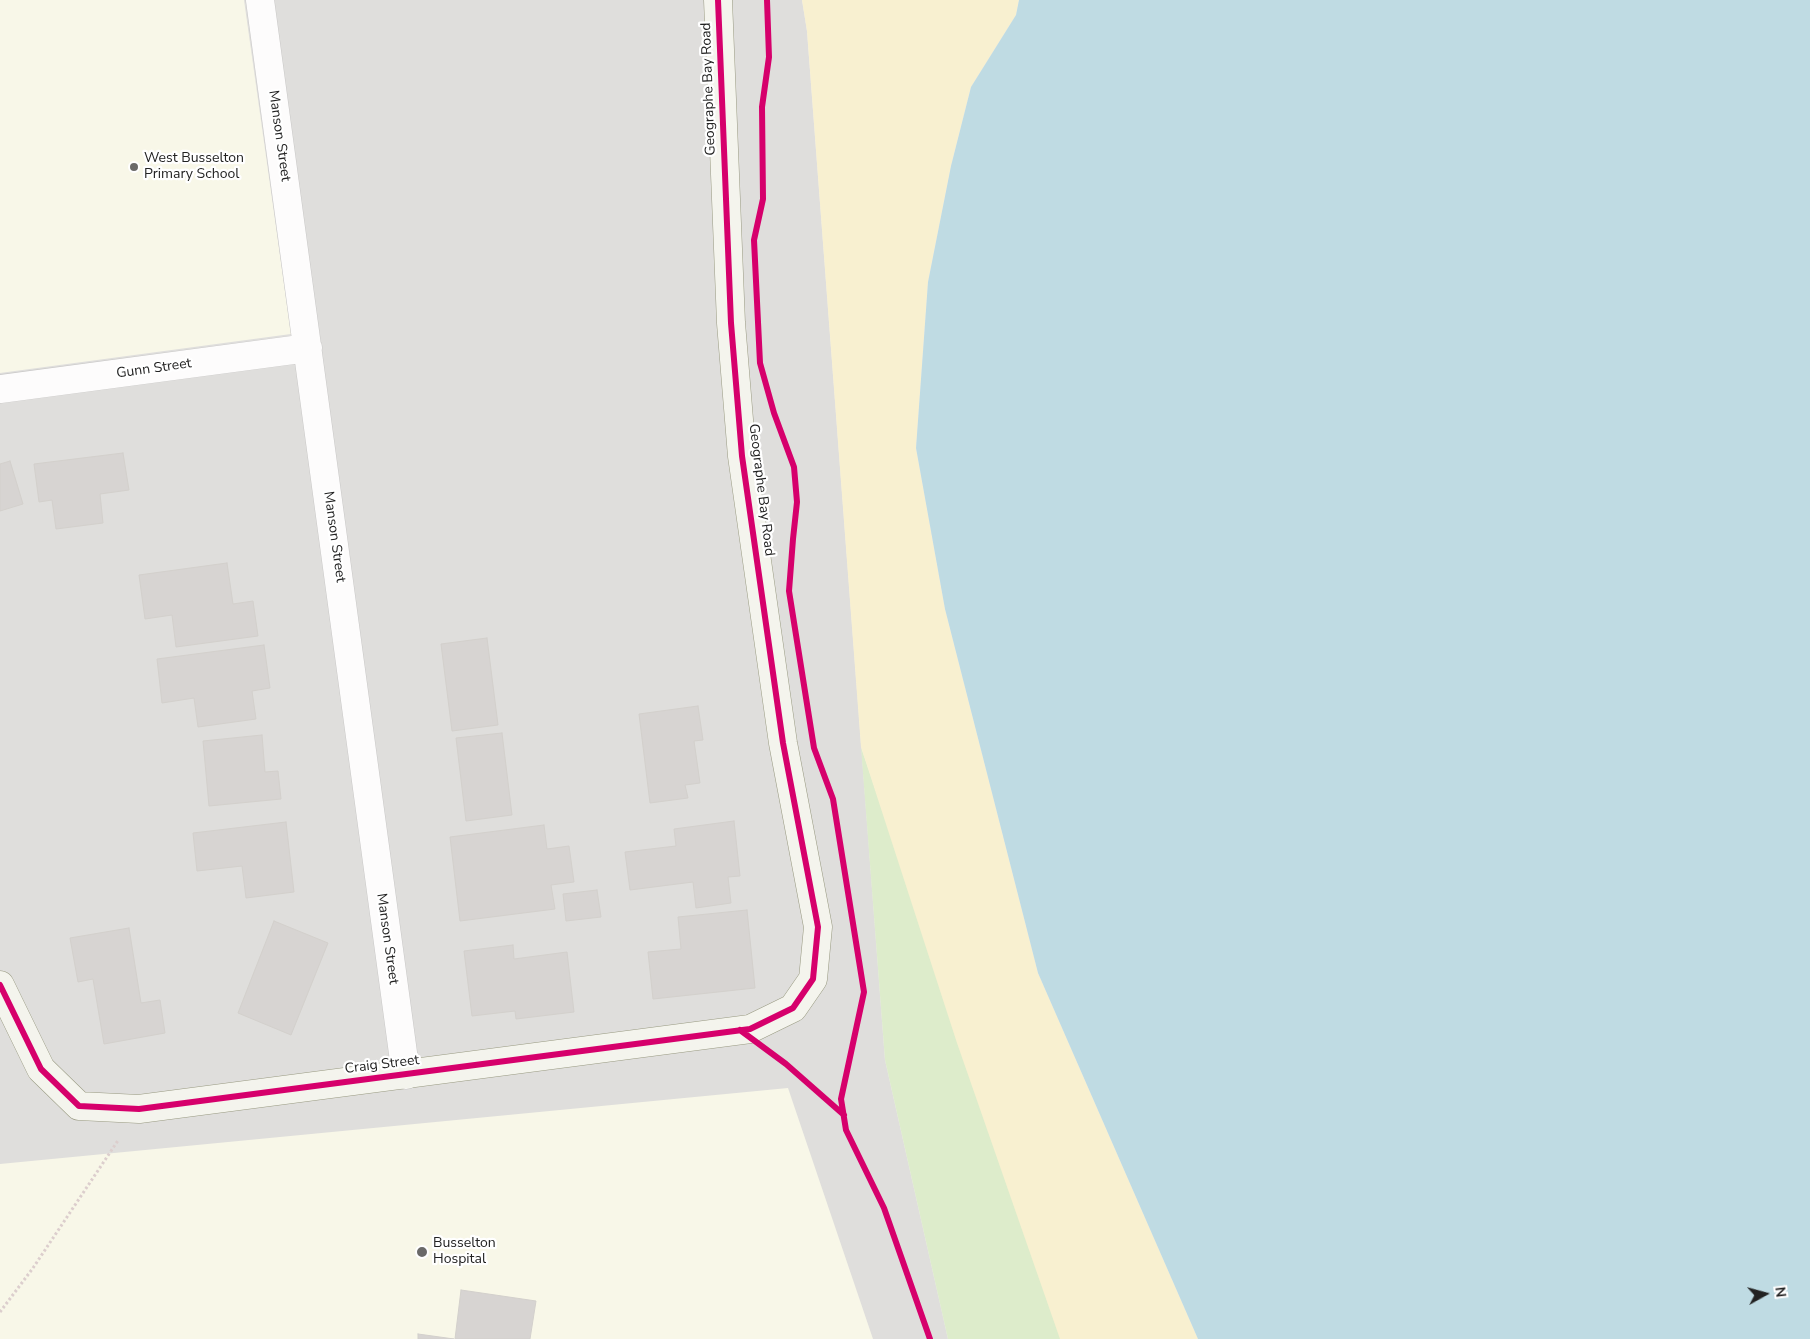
<!DOCTYPE html>
<style>
body{margin:0}
#map{position:relative;width:1810px;height:1339px;overflow:hidden;background:#f0eeeb;font-family:"Nunito Sans",sans-serif}
canvas{display:block}
.north{position:absolute;left:1740px;top:1269px;width:50px;height:50px;-webkit-text-stroke:4px #fff;paint-order:stroke;rotate:83deg;font-size:14px;font-weight:700;line-height:20px;text-align:center;color:#222}
.north::after{content:'';display:block;margin:auto;width:18px;height:22px;background:#222;clip-path:polygon(50% 0,100% 100%,50% 72%,0 100%)}
</style>
<div id="map">
<canvas width="1810" height="1339"></canvas>
<div class="north">N</div>
</div>
<script>
const c = document.querySelector('canvas').getContext('2d');
c.lineJoin = 'round';
function fill(path, color) { c.fillStyle = color; c.fill(path, 'evenodd'); }
const toPath = rows => new Path2D(rows.map(r => 'M' + r).join(''));
function strokePath(path, color, width, dash) { c.strokeStyle = color; c.lineWidth = width; c.lineCap = dash ? 'butt' : 'round'; c.setLineDash(dash || []); c.stroke(path); }
function drawText(font, color, halo, rows, align = 'center') {
  c.font = font + ' "Nunito Sans",sans-serif'; c.lineWidth = 4.5; c.setLineDash([]); c.textBaseline = 'middle'; c.strokeStyle = halo; c.fillStyle = color; for (const [text, x, y, turn = 0] of rows) {
    c.save(); c.translate(x, y); c.rotate((+turn || 0) * Math.PI / 180); c.textAlign = isNaN(turn) ? turn : align; if (halo) c.strokeText(text, 0, 0); c.fillText(text, 0, 0); c.restore();
  }
}
fill(toPath([
 [0,0,802,0,807,31,885,1060,948,1339,0,1339]
]), '#dfdedc');
fill(toPath([
 [0,0,244,0,291,334,0,373],
 [788,1088,873,1339,0,1339,0,1164]
]), '#f8f7e8');
fill(toPath([
 [861,747,1062,1339,948,1339,885,1060]
]), '#ddeccb');
fill(toPath([
 [802,0,1019,0,1016,15,971,87,951,166,928,282,916,448,945,609,1038,973,1198,1339,1060,1339,957,1043,861,747,807,31]
]), '#f8f0d0');
fill(toPath([
 [1019,0,1810,0,1810,1339,1198,1339,1038,973,945,609,916,448,928,282,951,166,971,87,1016,15]
]), '#bfdbe3');
const building = toPath([
 [123,453,129,490,100,494,103,523,56,529,52,500,39,502,34,464,123,453],
 [10,461,23,504,0,511,0,464,10,461],
 [227,563,233,604,253,601,258,636,176,647,172,615,145,619,139,575,227,563],
 [487,638,498,725,452,731,441,644,487,638],
 [264,645,270,688,252,691,256,719,198,727,194,698,162,703,157,659,264,645],
 [698,706,703,740,694,741,700,783,685,785,688,798,650,803,639,714,698,706],
 [502,733,512,815,466,821,456,738,502,733],
 [262,735,265,772,278,771,281,799,209,806,203,741,262,735],
 [734,821,740,876,728,877,731,903,696,908,693,882,630,890,625,852,676,846,674,829,734,821],
 [286,822,294,892,246,898,242,866,197,871,193,833,286,822],
 [544,825,547,849,569,846,574,882,551,885,555,909,460,921,450,837,544,825],
 [597,890,601,917,566,921,563,894,597,890],
 [747,910,755,988,653,999,648,952,681,949,678,917,747,910],
 [274,921,328,943,291,1035,238,1013,274,921],
 [129,928,141,1003,160,1000,165,1033,104,1044,93,979,78,982,70,938,129,928],
 [513,945,514,959,567,952,574,1012,516,1019,515,1011,472,1016,464,951,513,945],
 [461,1290,536,1301,530,1339,455,1339,461,1290],
 [418,1334,454,1339,418,1339,418,1334]
]);
fill(building, '#d7d4d2');
strokePath(building, '#d3d0cc', 1);
const street = toPath([
 [260,0,406,1075],
 [0,389,308,348]
]);
const secondary = toPath([
 [0,985,41,1069,79,1106,139,1109,750,1029,793,1008,813,979,818,927,783,743,742,456,731,323,718,0]
]);
strokePath(street, '#c9c8c7', 29);
strokePath(secondary, '#999a82', 29);
strokePath(toPath([
 [0,1312,33,1268,119,1139]
]), '#dccecd', 3, [2.5, 2.5]);
strokePath(street, '#fdfcfc', 28);
strokePath(secondary, '#f4f4ed', 28);
strokePath(toPath([
 [767,0,769,57,762,107,763,199,754,240,760,363,774,413,794,467,797,502,793,539,789,591,814,748,833,799,864,992,841,1099,846,1130,884,1208,930,1339],
 [0,985,41,1069,79,1106,139,1109,750,1029,793,1008,813,979,818,927,783,743,742,456,731,323,718,0],
 [740,1030,786,1064,844,1115]
]), '#d6006c', 6);
for (const [x, y, r, color] of [
 [134,167,5,"#6a6968"],
 [422,1252,6,"#6a6968"]
]) { const dot = new Path2D(); dot.arc(x, y, r, 0, 2 * Math.PI); c.fillStyle = color; c.fill(dot); strokePath(dot, '#fff', 2); }
drawText('14px', '#222', '#fff', [
 ["Geographe Bay Road",709,89,-92],
 ["Manson Street",279,136,82],
 ["Gunn Street",154,369,-8],
 ["Geographe Bay Road",761,490,83],
 ["Manson Street",334,537,82],
 ["Manson Street",387,939,82],
 ["Craig Street",382,1065,-7]
]);
drawText('14px', '#222', '#fff', [
 ["West Busselton",144,159],
 ["Primary School",144,175],
 ["Busselton",433,1244],
 ["Hospital",433,1260]
], 'left');
</script>
